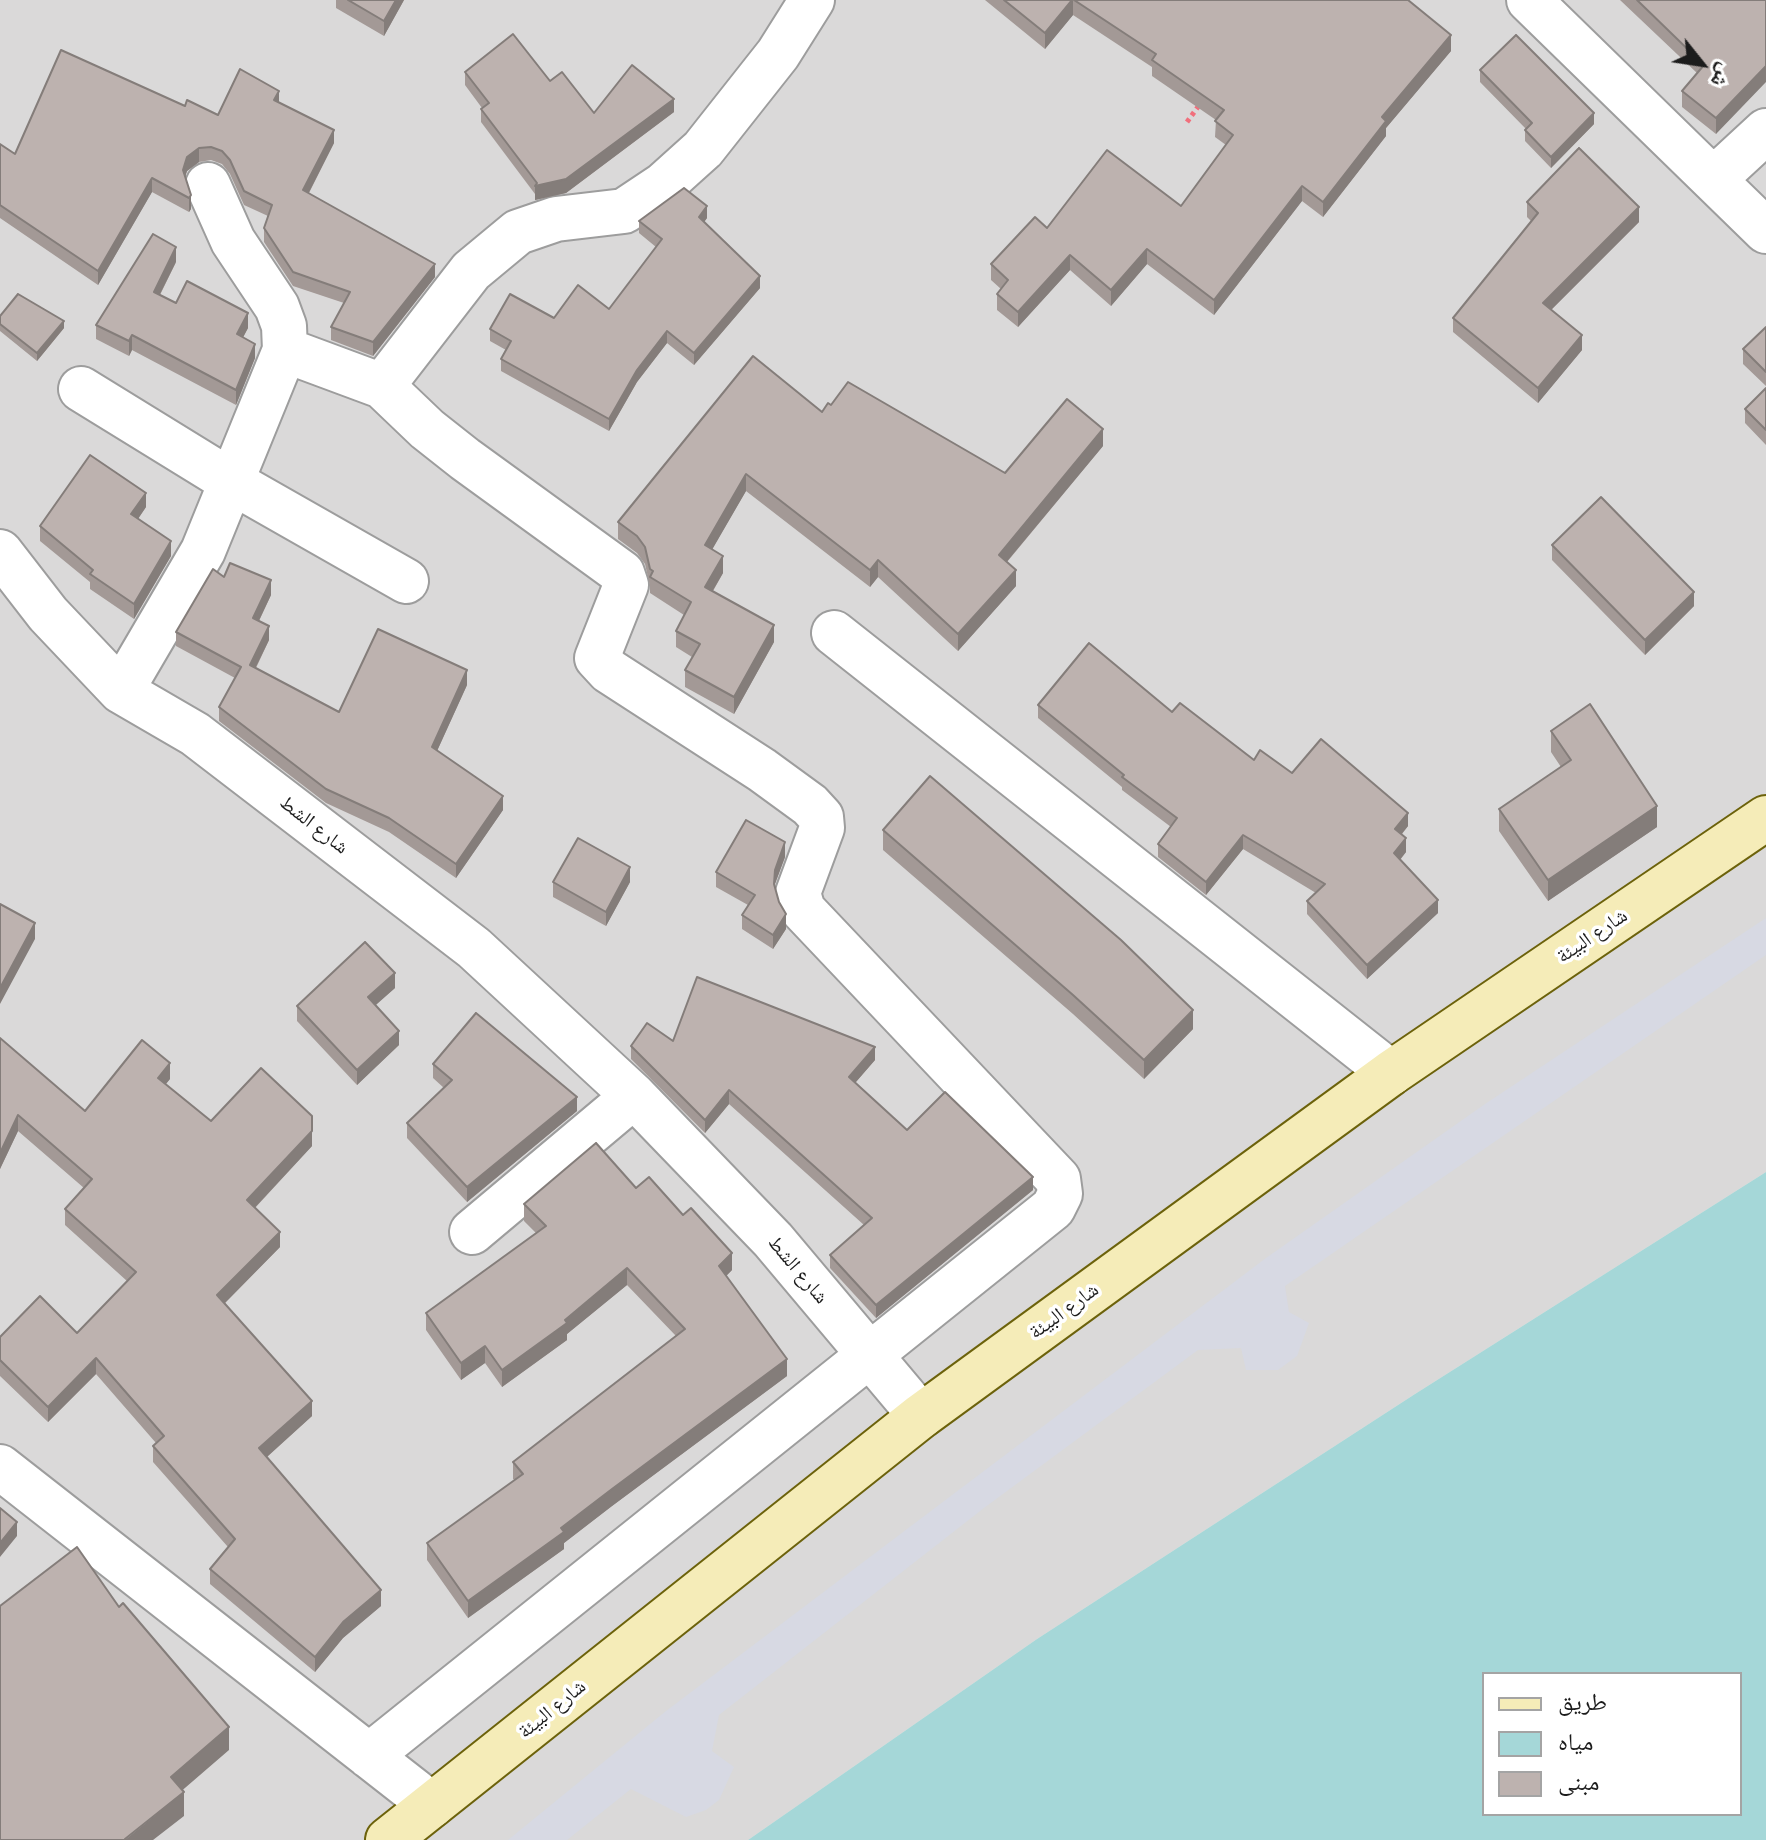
<!DOCTYPE html>
<meta charset="utf-8">
<style>
body{margin:0}
#map{position:relative;width:1766px;height:1840px;overflow:hidden;background:#ede7e2;font-family:Mulish,"Noto Naskh Arabic",sans-serif}
canvas{display:block}
.legend{position:absolute;left:1482px;top:1672px;width:260px;height:144px;box-sizing:border-box;background:#fff;border:2px solid #a4a4a4;margin:0;padding:10px 14px;list-style:none;font-size:24px;color:#1c1c1c}
.legend li{display:flex;align-items:center;gap:16px;height:40px}
.legend b{width:40px;border:2px solid #a4a4a4}
.north{position:absolute;left:1662px;top:24px;width:80px;height:80px;-webkit-text-stroke:6px #fff;paint-order:stroke;rotate:120deg;font-size:22px;font-weight:700;line-height:32px;text-align:center;color:#1c1c1c}
.north::after{content:'';display:block;margin:auto;width:28px;height:36px;background:#1c1c1c;clip-path:polygon(50% 0,100% 100%,50% 72%,0 100%)}
</style>
<div id="map">
<canvas width="1766" height="1840"></canvas>
<ul class="legend">
<li><b style="height:10px;background:#f5ecb8"></b>طريق</li>
<li><b style="height:22px;background:#a5d7d8"></b>مياه</li>
<li><b style="height:22px;background:#bdb2af"></b>مبنى</li>
</ul>
<div class="north">ش</div>
</div>
<script>
const c = document.querySelector('canvas').getContext('2d');
c.lineJoin = 'round';
function fill(path, color) { c.fillStyle = color; c.fill(path, 'evenodd'); }
const toPath = rows => new Path2D(rows.map(r => 'M' + r).join(''));
function strokePath(path, color, width, dash) { c.strokeStyle = color; c.lineWidth = width; c.lineCap = dash ? 'butt' : 'round'; c.setLineDash(dash || []); c.stroke(path); }
function drawText(font, color, halo, rows, align = 'center') {
  c.font = font + ' Mulish,"Noto Naskh Arabic",sans-serif'; c.lineWidth = 7; c.setLineDash([]); c.textBaseline = 'middle'; c.strokeStyle = halo; c.fillStyle = color; for (const [text, x, y, turn = 0] of rows) {
    c.save(); c.translate(x, y); c.rotate((+turn || 0) * Math.PI / 180); c.textAlign = isNaN(turn) ? turn : align; if (halo) c.strokeText(text, 0, 0); c.fillText(text, 0, 0); c.restore();
  }
}
fill(toPath([
 [0,0,1766,0,1766,1172,1415,1394,1037,1639,748,1840,0,1840]
]), '#dad9d9');
fill(toPath([
 [1766,918,1766,955,1285,1286,1289,1312,1309,1323,1297,1356,1278,1370,1246,1370,1241,1348,1198,1350,984,1508,719,1715,712,1751,734,1767,719,1800,706,1810,686,1817,631,1789,567,1840,508,1840,666,1711,1266,1258,1485,1104]
]), '#d7d9e3');
fill(toPath([
 [1766,1172,1766,1840,748,1840,1037,1639,1415,1394],
 [1484,1674,1740,1674,1740,1814,1484,1814]
]), '#a5d7d8');
const street = toPath([
 [1529,0,1766,231],
 [1714,179,1766,131],
 [208,185,233,241,277,307,284,326,285,350],
 [81,389,232,482,406,581],
 [0,552,48,614,121,691,195,734,474,948,634,1096,773,1240,921,1416],
 [834,633,1391,1073],
 [121,691,203,551,285,350,382,386,471,271,518,232,556,219,624,211,663,185,703,149,778,54,812,0],
 [472,1232,634,1096],
 [0,1467,432,1805],
 [369,1756,1053,1208,1060,1194,1058,1179,803,910,798,893,822,828,821,817,810,805,762,770,609,671,597,658,626,585,622,573,465,459,427,429,382,386]
]);
const secondary = toPath([
 [388,1840,921,1416,1391,1073,1766,818]
]);
strokePath(street, '#9d9d9d', 48);
strokePath(secondary, '#6c620b', 48);
strokePath(toPath([
 [1187,122,1200,104]
]), '#f16f7c', 5, [4, 4]);
strokePath(street, '#fff', 44);
strokePath(secondary, '#f5ecb8', 44);
fill(toPath([
 [336,0,404,0,384,36,336,8],
 [985,0,1408,0,1451,51,1386,128,1386,136,1323,217,1302,201,1214,315,1147,264,1111,306,1070,270,1018,327,997,310,997,294,1001,289,991,280,991,264,1047,228,1181,206,1226,145,1215,137,1216,120,1152,76,1152,67,1073,15,1045,49],
 [1620,0,1766,0,1716,134,1682,107,1682,91,1697,73],
 [1480,70,1594,124,1551,168,1525,141,1525,130,1526,129,1480,82],
 [465,72,550,81,594,113,674,112,566,193,535,200,535,194,481,122,481,109,482,108,465,85],
 [279,103,334,143,309,193,435,277,373,356,331,340,331,327,344,303,293,286,264,242,264,228,268,216,244,205,230,174,222,164,211,160,199,162,187,171,185,177,191,209,189,212,152,192,98,285,0,218,0,144,15,154,185,106,218,115],
 [1527,202,1639,222,1551,310,1582,350,1538,403,1453,332,1453,318,1531,221,1527,217],
 [707,218,704,222,760,288,694,365,667,343,637,382,609,431,501,371,501,359,506,350,490,341,490,329,609,309,656,247,639,233,639,221],
 [176,262,160,295,176,303,248,328,243,337,255,358,236,405,132,350,129,356,96,339,96,325],
 [0,316,64,328,37,361,0,331],
 [1766,327,1766,386,1743,364,1743,349],
 [1766,388,1766,445,1745,423,1745,409],
 [831,405,1005,473,1103,446,1007,562,1016,586,958,651,878,577,870,587,746,491,712,549,723,573,713,591,774,642,734,714,685,687,685,670,692,657,676,647,676,631,684,615,650,593,650,586,645,564,637,553,618,539,618,522,822,412],
 [146,507,138,519,171,556,134,619,90,589,90,582,40,541,40,526],
 [1552,545,1694,606,1645,655,1552,560],
 [224,577,271,595,259,621,269,640,256,668,339,712,467,685,437,751,503,810,456,878,389,832,326,803,219,721,219,707,235,678,176,646,176,632],
 [1038,705,1172,712,1254,760,1292,773,1408,826,1402,834,1406,852,1400,860,1438,913,1367,979,1307,914,1307,901,1316,893,1243,849,1206,895,1158,857,1158,844,1171,827,1122,790,1122,787,1038,718],
 [1551,731,1657,827,1548,901,1499,831,1499,809,1561,767,1551,752],
 [883,830,1193,1029,1144,1079,1073,1014,883,850],
 [785,857,774,886,786,929,773,949,742,929,742,915,748,905,716,887,716,872],
 [553,882,630,882,606,926,553,897],
 [395,988,375,1005,399,1045,357,1085,297,1021,297,1006],
 [0,1038,85,1111,170,1079,165,1084,211,1121,312,1131,312,1146,255,1208,280,1247,225,1303,312,1416,267,1457,381,1606,343,1638,315,1672,210,1584,210,1569,228,1547,153,1462,153,1446,156,1443,96,1374,48,1422,0,1376,0,1337,77,1333,127,1281,65,1225,65,1209,84,1188,18,1131,0,1169],
 [673,1041,875,1060,855,1083,907,1130,1033,1190,876,1318,830,1268,830,1255,864,1225,729,1104,705,1133,631,1059,631,1046],
 [433,1064,577,1111,467,1202,407,1138,407,1123,444,1088,433,1078],
 [636,1188,732,1270,726,1276,787,1376,612,1506,564,1543,564,1549,468,1618,427,1560,427,1543,515,1480,513,1479,513,1462,676,1336,627,1285,567,1334,567,1340,502,1387,485,1363,461,1380,426,1330,426,1313,536,1233,524,1221,524,1204]
]), '#a39996');
fill(toPath([
 [396,0,404,0,384,36,384,21],
 [1073,0,1073,15,1045,49,1045,33],
 [1451,35,1451,51,1386,128,1386,136,1323,217,1323,202,1382,117],
 [1766,66,1766,82,1716,134,1716,118],
 [279,91,279,105,274,100],
 [674,99,674,112,566,193,535,200,535,186],
 [1594,113,1594,124,1551,168,1551,157],
 [334,130,334,143,303,204,303,190],
 [199,148,199,162,187,171,183,183,183,170,187,157],
 [152,178,152,192,98,285,98,271],
 [1302,186,1302,201,1214,315,1214,300],
 [191,195,191,209,189,212,189,198],
 [707,206,707,218,699,229,699,217],
 [1639,207,1639,222,1543,318,1543,303],
 [176,247,176,262,154,306,154,292],
 [1147,249,1147,264,1111,306,1111,290],
 [1070,255,1070,270,1018,327,1018,312],
 [435,264,435,277,373,356,373,342],
 [760,276,760,288,694,365,694,353],
 [248,313,248,328,237,349,237,334],
 [64,321,64,328,37,361,37,353],
 [667,331,667,343,637,382,609,431,609,419,637,370],
 [132,335,132,350,129,356,129,341],
 [1582,335,1582,350,1538,403,1538,388],
 [255,344,255,358,236,405,236,390],
 [1103,429,1103,446,999,571,999,555],
 [746,474,746,491,705,562,705,545],
 [146,493,146,507,131,529,131,514],
 [171,541,171,556,134,619,134,604],
 [723,556,723,573,705,604,705,587],
 [878,560,878,577,870,587,870,570],
 [1016,570,1016,586,958,651,958,634],
 [271,580,271,595,253,633,253,618],
 [1694,592,1694,606,1645,655,1645,640],
 [774,625,774,642,734,714,734,697],
 [269,626,269,640,250,679,250,665],
 [467,670,467,685,432,762,432,747],
 [503,796,503,810,456,878,456,864],
 [1657,806,1657,827,1548,901,1548,880],
 [1408,813,1408,826,1395,842,1395,829],
 [1243,835,1243,849,1206,895,1206,882],
 [1406,838,1406,852,1394,867,1394,853],
 [785,842,785,857,775,884,774,899,775,870],
 [630,867,630,882,606,926,606,912],
 [1438,900,1438,913,1367,979,1367,965],
 [786,914,786,929,773,949,773,935],
 [35,923,35,939,0,1004,0,988],
 [395,973,395,988,368,1012,368,997],
 [1193,1010,1193,1029,1144,1079,1144,1060],
 [399,1031,399,1045,357,1085,357,1070],
 [875,1047,875,1060,849,1090,849,1077],
 [170,1063,170,1079,158,1094,158,1078],
 [729,1090,729,1104,705,1133,705,1120],
 [577,1097,577,1111,467,1202,467,1187],
 [18,1115,18,1131,0,1169,0,1153],
 [312,1131,312,1146,247,1216,247,1200],
 [1033,1177,1033,1190,876,1318,876,1305],
 [280,1232,280,1247,217,1311,217,1295],
 [732,1253,732,1270,719,1283,719,1266],
 [627,1268,627,1285,567,1334,567,1340,502,1387,502,1370],
 [485,1346,485,1363,461,1380,461,1363],
 [96,1358,96,1374,48,1422,48,1407],
 [787,1359,787,1376,612,1506,564,1543,564,1549,468,1618,468,1601,612,1489],
 [312,1401,312,1416,259,1464,259,1448],
 [17,1522,17,1536,0,1557,0,1543],
 [381,1590,381,1606,343,1638,315,1672,315,1657,343,1622],
 [229,1727,229,1750,171,1800,171,1777],
 [184,1792,184,1816,153,1840,125,1840]
]), '#847d7a');
const building = toPath([
 [348,0,396,0,384,21,348,0],
 [1004,0,1072,0,1045,33,1004,0],
 [1074,0,1408,0,1451,35,1382,117,1386,121,1323,202,1302,186,1214,300,1147,249,1111,290,1070,255,1018,312,997,294,1008,280,991,264,1035,217,1047,228,1107,150,1181,206,1233,135,1215,121,1224,110,1152,60,1156,54,1074,0],
 [1637,0,1766,0,1766,66,1716,118,1682,91,1704,65,1637,0],
 [513,34,550,81,562,72,594,113,632,65,674,99,566,179,535,186,537,183,481,109,489,103,465,72,513,34],
 [1516,35,1594,113,1551,157,1525,130,1532,123,1480,70,1516,35],
 [61,50,185,106,187,100,218,115,240,69,279,91,274,100,334,130,303,190,435,264,373,342,331,327,350,292,293,272,264,228,272,205,244,191,230,160,222,151,211,147,199,148,187,157,183,170,191,195,189,198,152,178,98,271,0,205,0,144,15,154,61,50],
 [1579,148,1639,207,1543,303,1582,335,1538,388,1453,318,1538,213,1527,202,1579,148],
 [684,188,707,206,699,217,760,276,694,353,667,331,637,370,609,419,501,359,511,341,490,329,510,294,554,318,578,285,609,309,662,239,639,221,684,188],
 [153,234,176,247,154,292,176,303,187,281,248,313,237,334,255,344,236,390,132,335,129,341,96,325,153,234],
 [18,294,64,321,37,353,0,324,0,316,18,294],
 [1766,327,1766,372,1743,349,1766,327],
 [753,356,822,412,828,403,831,405,848,382,1005,473,1067,399,1103,429,999,555,1016,570,958,634,878,560,870,570,746,474,705,545,723,556,705,587,774,625,734,697,685,670,700,644,676,631,691,602,650,577,653,571,650,569,645,547,637,536,618,522,753,356],
 [1766,388,1766,430,1745,409,1766,388],
 [90,455,146,493,131,514,171,541,134,604,90,574,93,570,40,526,90,455],
 [1601,497,1694,592,1645,640,1552,545,1601,497],
 [230,563,271,580,253,618,269,626,250,665,339,712,378,629,467,670,432,747,503,796,456,864,389,818,326,789,219,707,241,667,176,632,213,569,224,577,230,563],
 [1089,643,1172,712,1180,703,1254,760,1260,750,1292,773,1321,739,1408,813,1395,829,1406,838,1394,853,1438,900,1367,965,1307,901,1325,884,1243,835,1206,882,1158,844,1177,818,1122,777,1124,775,1038,705,1089,643],
 [1590,704,1657,806,1548,880,1499,809,1571,760,1551,731,1590,704],
 [930,776,1121,940,1193,1010,1144,1060,1073,995,883,830,930,776],
 [746,820,785,842,775,870,774,884,779,902,786,914,773,935,742,915,755,895,716,872,746,820],
 [578,838,630,867,606,912,553,882,578,838],
 [0,904,35,923,0,988,0,904],
 [365,942,395,973,368,997,399,1031,357,1070,297,1006,365,942],
 [697,977,875,1047,849,1077,907,1130,945,1092,1033,1177,876,1305,830,1255,872,1218,729,1090,705,1120,631,1046,647,1023,673,1041,697,977],
 [476,1013,577,1097,467,1187,407,1123,452,1080,433,1064,476,1013],
 [0,1038,85,1111,142,1040,170,1063,158,1078,211,1121,261,1068,312,1116,312,1131,247,1200,280,1232,217,1295,312,1401,259,1448,381,1590,343,1622,315,1657,210,1569,235,1539,153,1446,164,1436,96,1358,48,1407,0,1360,0,1337,40,1296,77,1333,136,1272,65,1209,92,1179,18,1115,0,1153,0,1038],
 [596,1143,636,1188,649,1177,683,1215,691,1208,732,1253,719,1266,787,1359,612,1489,561,1528,564,1532,468,1601,427,1543,523,1474,513,1462,685,1329,627,1268,565,1320,567,1323,502,1370,485,1346,461,1363,426,1313,546,1226,524,1204,596,1143],
 [0,1508,17,1522,0,1543,0,1508],
 [77,1547,119,1607,123,1603,229,1727,171,1777,184,1792,125,1839,126,1840,0,1840,0,1606,77,1547]
]);
fill(building, '#bdb2af');
strokePath(building, '#847d7a', 2);
drawText('20px', '#1c1c1c', '#fff', [
 ["شارع الشط",314,825,38],
 ["شارع البيئة",1592,936,-34],
 ["شارع الشط",798,1270,50],
 ["شارع البيئة",1064,1311,-36],
 ["شارع البيئة",552,1709,-39]
]);
</script>
